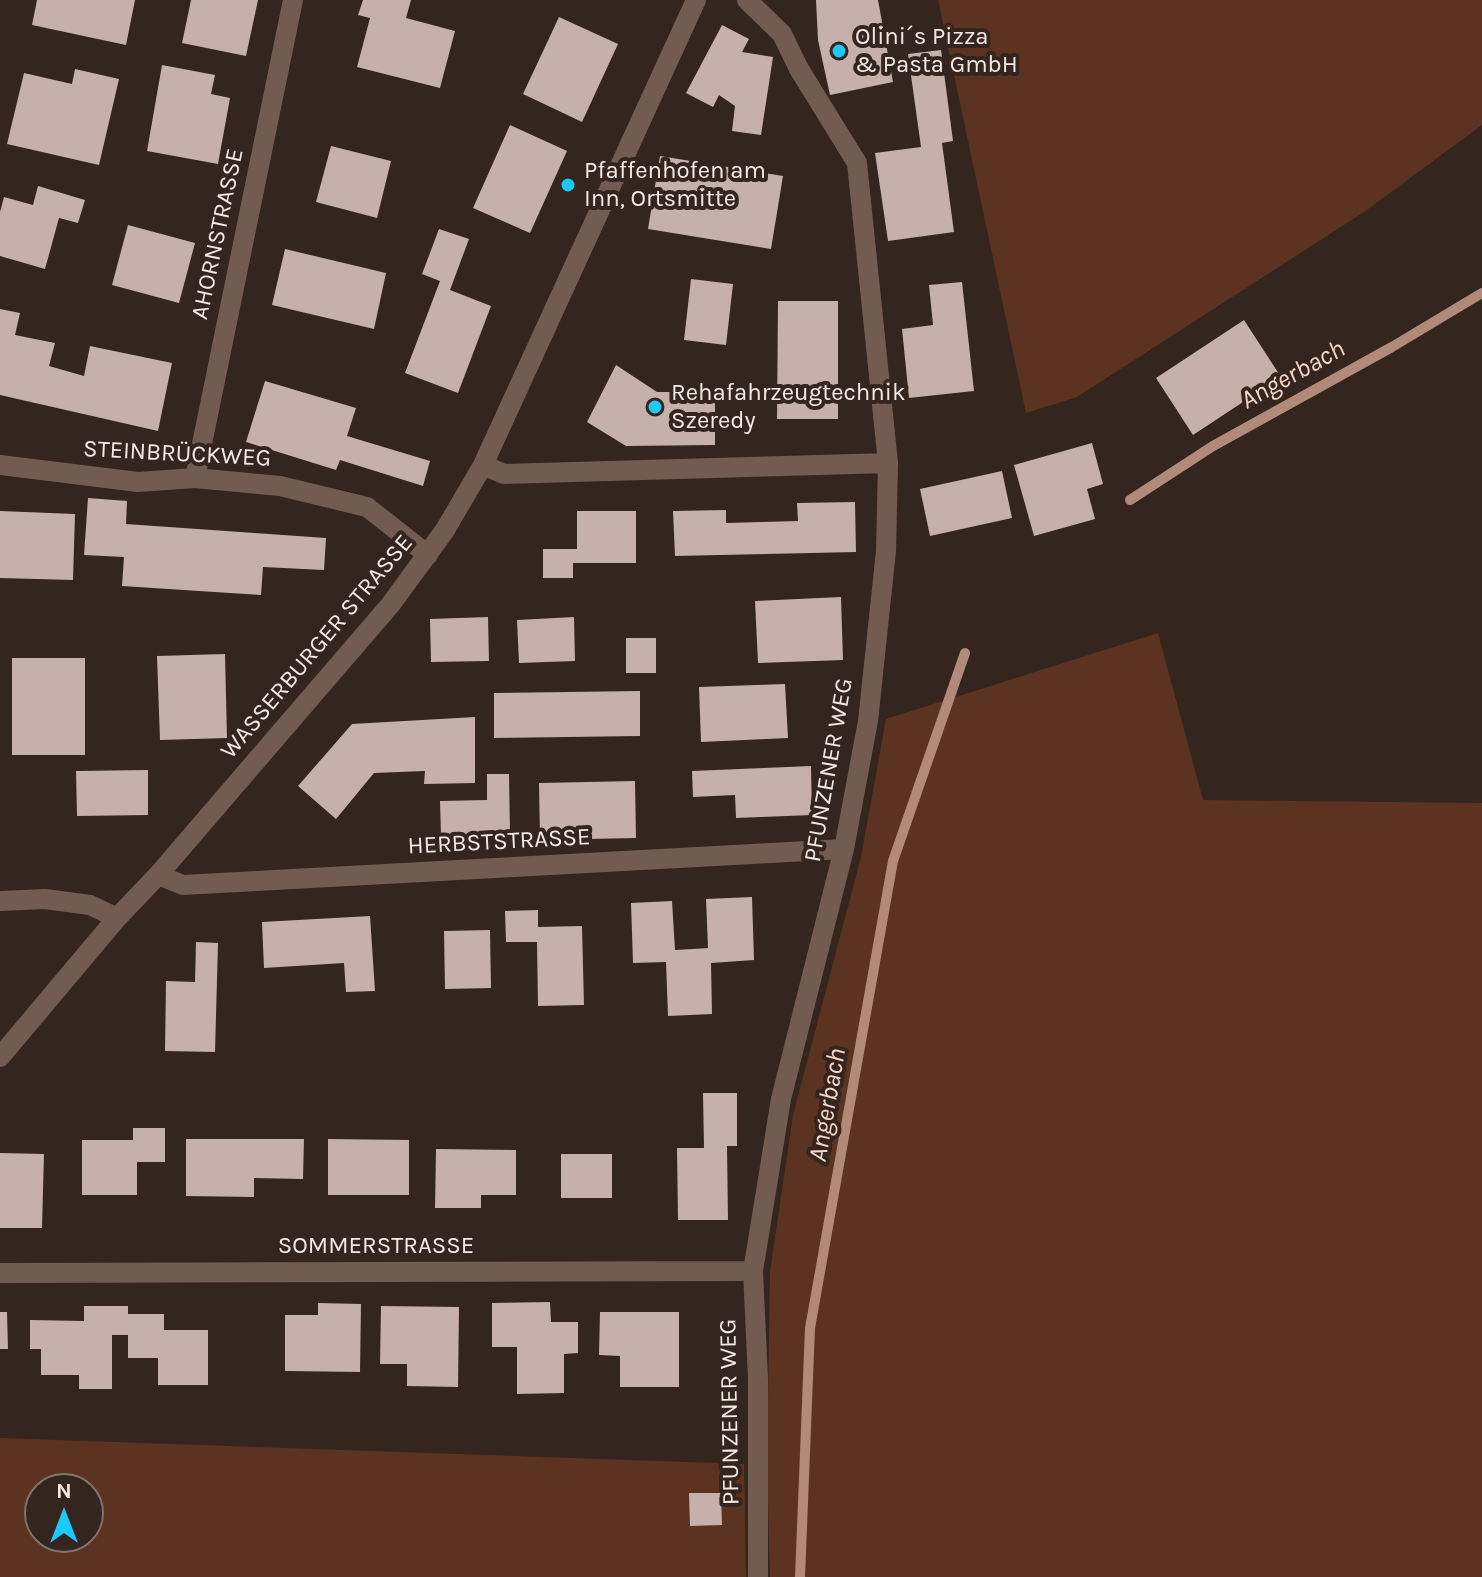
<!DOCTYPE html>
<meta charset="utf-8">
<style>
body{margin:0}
#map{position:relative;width:1482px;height:1577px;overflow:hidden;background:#34251e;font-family:Karla,sans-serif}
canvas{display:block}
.north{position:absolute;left:24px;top:1473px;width:80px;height:80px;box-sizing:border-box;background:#34251e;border:2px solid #81736e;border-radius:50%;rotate:0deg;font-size:22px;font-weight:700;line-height:32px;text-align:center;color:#f4e9e5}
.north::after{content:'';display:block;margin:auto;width:28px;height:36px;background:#1bc9fc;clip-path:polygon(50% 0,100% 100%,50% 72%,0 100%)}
</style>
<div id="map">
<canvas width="1482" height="1577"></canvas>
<div class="north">N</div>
</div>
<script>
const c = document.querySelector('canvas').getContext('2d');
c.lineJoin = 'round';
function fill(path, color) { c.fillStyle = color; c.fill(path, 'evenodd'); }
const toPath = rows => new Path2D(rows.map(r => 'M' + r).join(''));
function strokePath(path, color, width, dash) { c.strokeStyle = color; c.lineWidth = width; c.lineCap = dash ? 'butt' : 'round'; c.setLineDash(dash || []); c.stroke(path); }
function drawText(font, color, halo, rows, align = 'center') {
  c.font = font + ' Karla,sans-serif'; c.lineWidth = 8; c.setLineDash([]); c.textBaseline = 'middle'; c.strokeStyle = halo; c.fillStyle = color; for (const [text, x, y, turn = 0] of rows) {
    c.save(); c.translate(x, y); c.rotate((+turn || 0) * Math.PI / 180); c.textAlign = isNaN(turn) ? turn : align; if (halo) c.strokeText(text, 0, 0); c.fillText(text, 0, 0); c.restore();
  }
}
fill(toPath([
 [938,0,1482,0,1482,125,1364,212,1077,397,1026,413],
 [1158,633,1203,800,1482,803,1482,1577,770,1577,767,1464,770,1272,793,1115,861,857,886,719],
 [0,1438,744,1464,746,1577,0,1577],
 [40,1489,88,1489,88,1537,40,1537]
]), '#5c3320');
strokePath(toPath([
 [1130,500,1213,446,1392,347,1482,293],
 [800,1577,810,1328,893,861,965,653]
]), '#b28a79', 10);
fill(toPath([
 [37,0,135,0,126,45,32,25],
 [191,0,258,0,246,56,182,43],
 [363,0,411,0,406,18,455,31,440,88,357,67,370,18,358,15],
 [816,0,878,0,893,82,830,95,818,40],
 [559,17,618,44,582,122,523,94],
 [722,25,749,39,742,52,773,57,761,135,732,131,735,106,719,95,713,107,686,93],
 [941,50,953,141,942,143,954,232,888,241,875,153,921,147,908,54],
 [162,65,215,75,211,94,230,98,218,164,147,151],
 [75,69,119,79,99,165,7,144,24,73,72,84],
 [510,125,567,151,530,233,473,208],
 [331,146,391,161,377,218,316,202],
 [660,156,783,176,771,249,648,229],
 [38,186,85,200,78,223,59,218,45,269,0,256,0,212,4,197,33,205],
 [128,225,195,243,179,303,112,285],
 [439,229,469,239,450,290,491,306,458,393,405,373,440,281,422,274],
 [285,249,386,273,374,329,272,305],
 [691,279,733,284,726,345,684,340],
 [962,282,974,391,909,398,902,329,933,325,929,285],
 [778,301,838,301,838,419,777,419],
 [0,309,20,313,15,335,55,343,49,366,84,376,90,346,172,363,158,431,0,395],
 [1244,320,1281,377,1193,435,1156,378],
 [616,365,657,392,715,392,715,445,626,446,587,422],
 [265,381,356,408,347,436,430,461,423,486,340,460,336,470,246,442],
 [1092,443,1103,484,1087,489,1095,519,1034,536,1014,465],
 [1002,471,1012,518,930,536,920,489],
 [88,498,127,501,126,524,326,538,324,570,263,567,261,595,122,586,124,557,84,555],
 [855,502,856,552,675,556,673,511,726,510,726,523,798,521,797,503],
 [0,511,75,514,73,580,0,578],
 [577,511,636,511,636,563,573,563,573,578,543,578,543,549,577,549],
 [841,597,843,660,758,663,755,601],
 [488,617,489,661,431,662,430,619],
 [574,617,575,661,519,663,517,620],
 [626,638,656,638,656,673,626,673],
 [225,654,227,738,160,740,157,656],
 [12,658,85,658,85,755,12,755],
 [785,684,788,738,701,742,699,687],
 [640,691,640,736,494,738,494,693],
 [475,717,475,783,424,784,425,771,374,773,336,819,298,786,352,724],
 [811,766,812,815,736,818,735,795,693,797,692,771],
 [148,770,148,815,77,816,76,771],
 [487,774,509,774,510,834,441,835,440,801,487,800],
 [635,781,636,838,540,840,539,783],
 [752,897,754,960,711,963,712,1014,668,1016,666,962,633,963,631,903,672,901,675,950,693,949,708,948,706,899],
 [538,910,538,927,582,926,584,1005,538,1006,537,942,506,942,505,911],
 [370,916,375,991,346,992,344,963,264,968,262,922],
 [490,930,491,988,445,989,444,931],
 [196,942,218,943,215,1052,165,1051,166,981,195,982],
 [703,1093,737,1093,737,1146,727,1146,728,1220,678,1220,677,1148,704,1148],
 [133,1128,165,1128,165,1162,137,1162,137,1195,82,1195,82,1140,133,1140],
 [186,1139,304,1139,303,1179,254,1178,254,1197,186,1196],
 [328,1139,409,1140,409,1195,328,1195],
 [436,1149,516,1150,516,1195,481,1195,481,1208,435,1208],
 [0,1153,44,1154,42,1228,0,1228],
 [561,1154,612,1154,612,1198,561,1198],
 [550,1302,551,1322,578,1322,578,1353,564,1354,564,1393,517,1394,517,1347,492,1347,492,1303],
 [318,1303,361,1304,360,1372,285,1371,285,1315,318,1315],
 [84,1306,128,1306,128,1314,164,1314,164,1330,208,1330,208,1385,158,1385,158,1358,128,1358,128,1335,112,1335,112,1389,79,1389,79,1375,41,1375,41,1349,30,1349,30,1320,84,1321],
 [381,1306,459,1307,458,1387,407,1386,407,1364,380,1364],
 [0,1312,7,1312,8,1349,0,1349],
 [600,1312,679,1312,679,1387,620,1387,620,1356,599,1355],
 [689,1493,721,1493,722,1525,690,1526]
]), '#c5b1a9');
strokePath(toPath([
 [753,1271,758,1379,758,1577]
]), '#725b51', 20);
strokePath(toPath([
 [0,465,138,482,195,478,280,486,367,507,428,555],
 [483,465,504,474,888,463],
 [195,478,293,0],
 [158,875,183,885,844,849],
 [0,901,45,899,90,905,117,918],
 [0,1057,117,918,158,875,391,604,445,530,483,465,696,0],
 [0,1273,753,1271,781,1099,844,849,868,721,886,551,888,463,857,163,799,69,782,34,747,0]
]), '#725b51', 20);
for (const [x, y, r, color] of [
 [839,51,8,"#1bc9fc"],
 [568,185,8,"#1bc9fc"],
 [655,407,8,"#1bc9fc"]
]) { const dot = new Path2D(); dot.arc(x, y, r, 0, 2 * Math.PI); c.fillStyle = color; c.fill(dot); strokePath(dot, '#34251e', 3); }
drawText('24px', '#f4e9e5', '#34251e', [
 ["Olini´s Pizza",855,37],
 ["& Pasta GmbH",855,65],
 ["Pfaffenhofen am",584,171],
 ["Inn, Ortsmitte",584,199],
 ["Rehafahrzeugtechnik",671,393],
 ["Szeredy",671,421]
], 'left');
drawText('24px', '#f4e9e5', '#34251e', [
 ["AHORNSTRASSE",218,234,-78],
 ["STEINBRÜCKWEG",177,454,3],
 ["WASSERBURGER STRASSE",317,647,-50],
 ["PFUNZENER WEG",829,770,-80],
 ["HERBSTSTRASSE",499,842,-3],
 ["SOMMERSTRASSE",376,1246],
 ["PFUNZENER WEG",730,1412,-91]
]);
drawText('italic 26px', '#f7d6c7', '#34251e', [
 ["Angerbach",1293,375,-29],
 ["Angerbach",828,1105,-80]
]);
</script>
